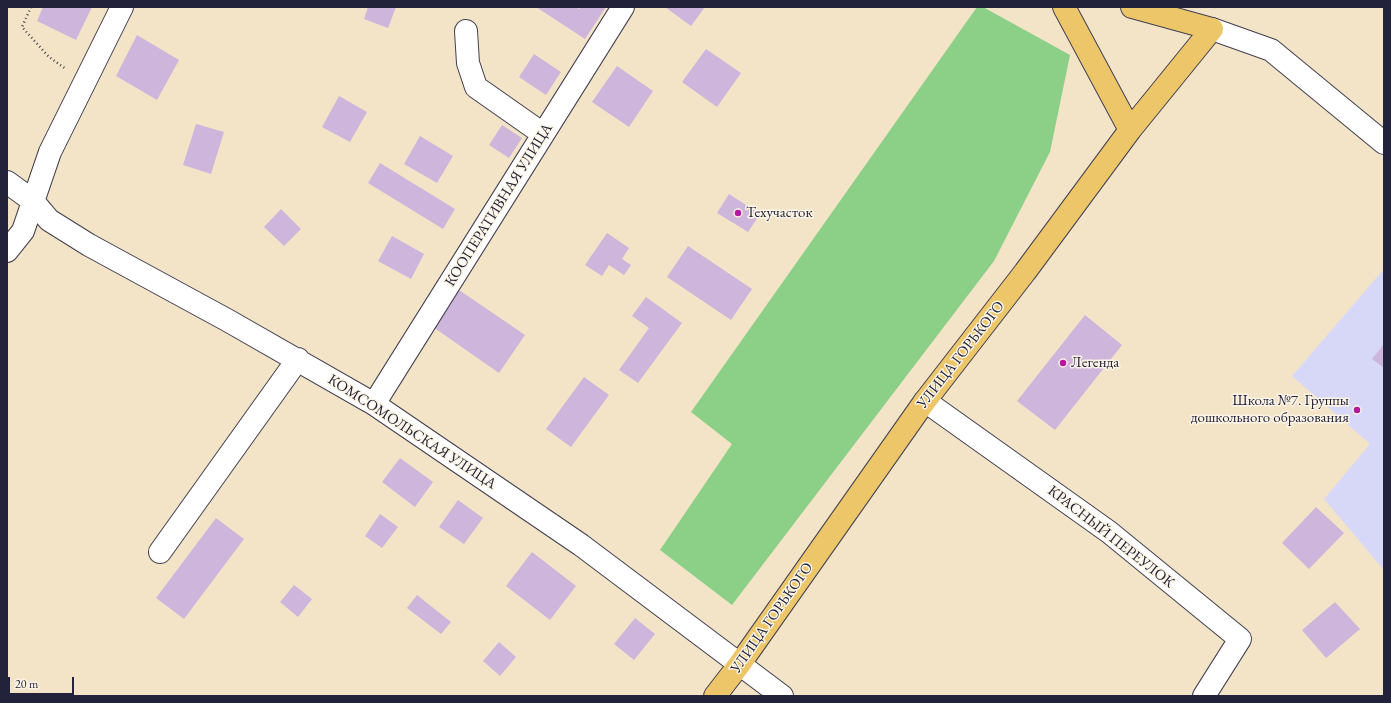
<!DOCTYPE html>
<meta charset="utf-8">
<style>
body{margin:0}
#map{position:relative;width:1391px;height:703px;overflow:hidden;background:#f3e4c8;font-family:"EB Garamond",serif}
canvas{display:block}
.frame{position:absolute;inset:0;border:8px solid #22223b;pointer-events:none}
.scale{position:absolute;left:8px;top:677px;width:66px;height:18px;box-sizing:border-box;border:2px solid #22223b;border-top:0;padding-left:5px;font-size:12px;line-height:14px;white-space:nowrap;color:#22223b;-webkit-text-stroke:3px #fcf5e5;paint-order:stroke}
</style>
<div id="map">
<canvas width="1391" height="703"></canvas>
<div class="frame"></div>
<div class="scale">20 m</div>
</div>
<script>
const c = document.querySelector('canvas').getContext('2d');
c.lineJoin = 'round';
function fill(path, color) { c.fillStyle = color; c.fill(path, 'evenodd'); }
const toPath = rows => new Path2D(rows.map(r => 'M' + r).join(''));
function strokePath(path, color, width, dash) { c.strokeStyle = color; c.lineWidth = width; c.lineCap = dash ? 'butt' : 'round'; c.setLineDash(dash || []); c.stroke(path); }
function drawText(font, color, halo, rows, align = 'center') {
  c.font = font + ' "EB Garamond",serif'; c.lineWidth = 3; c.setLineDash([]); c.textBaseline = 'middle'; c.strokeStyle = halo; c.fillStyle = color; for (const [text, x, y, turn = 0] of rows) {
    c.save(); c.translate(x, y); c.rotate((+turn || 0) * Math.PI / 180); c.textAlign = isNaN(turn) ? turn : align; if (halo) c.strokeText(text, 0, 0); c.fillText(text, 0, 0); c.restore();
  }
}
fill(toPath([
 [1384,269,1384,570,1324,499,1370,444,1292,376]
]), '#d7d7f8');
fill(toPath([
 [977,7,983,7,1070,55,1050,152,994,261,732,605,660,550,732,444,691,412]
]), '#8ccf87');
fill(toPath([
 [43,7,92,7,76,40,37,21],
 [368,7,396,7,388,28,364,19],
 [536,7,575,7,579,9,581,7,606,7,585,39],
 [665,7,705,7,691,26],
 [137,35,179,60,157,100,116,76],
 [706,49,741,73,717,107,682,82],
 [534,54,561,72,546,95,519,77],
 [617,66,653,91,629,127,592,102],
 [339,96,367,112,350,142,322,127],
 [196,124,224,132,211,174,183,165],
 [502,125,522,138,509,158,489,145],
 [420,136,453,156,437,183,404,164],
 [380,163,455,209,443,229,368,183],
 [729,194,760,214,748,232,717,213],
 [281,209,301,229,284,246,264,227],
 [607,233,629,248,622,259,631,265,624,275,609,265,602,276,585,265],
 [392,236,424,254,411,279,378,261],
 [688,246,752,289,731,320,667,277],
 [459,290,525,335,499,373,433,327],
 [646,297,682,323,638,383,619,370,649,328,632,316],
 [1085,315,1122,345,1055,430,1017,401],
 [1384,344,1384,368,1372,359],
 [584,377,609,395,571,447,546,429],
 [400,458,433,482,415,507,382,482],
 [458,500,483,518,464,544,439,527],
 [1316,507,1344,533,1309,569,1282,543],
 [380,514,398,527,382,548,365,536],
 [216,518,244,539,184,619,156,598],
 [532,552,576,586,550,620,506,586],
 [294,585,312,599,298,617,280,602],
 [417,595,451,622,441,634,407,608],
 [1335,602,1360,629,1326,658,1302,630],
 [635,618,655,634,634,660,614,644],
 [499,642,516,657,500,676,483,661]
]), '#cdb5dc');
const minor = toPath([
 [1212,29,1271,50,1384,143],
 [466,31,468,63,476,87,543,134],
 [7,182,33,201,49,220,89,245,227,320,374,404,581,545,782,696],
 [7,251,23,231,50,152,122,7],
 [925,401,1109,532,1240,639,1204,696],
 [374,404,623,7],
 [160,552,298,359]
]);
const major = toPath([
 [1064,7,1130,130],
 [715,696,739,665,925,401,1025,272,1130,130,1212,29,1132,7]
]);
strokePath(minor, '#413f50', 24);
strokePath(major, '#413f50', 24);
strokePath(toPath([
 [31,7,22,27,49,57,66,69]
]), '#413f50', 2.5, [1, 3]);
strokePath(minor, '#fff', 22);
strokePath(major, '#ecc669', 22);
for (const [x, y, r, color] of [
 [738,213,4,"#b5179e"],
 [1063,363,4,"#b5179e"],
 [1357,410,4,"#b5179e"]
]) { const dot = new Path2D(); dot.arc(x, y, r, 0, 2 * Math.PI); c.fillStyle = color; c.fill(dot); strokePath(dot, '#fcf5e5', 1.5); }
drawText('15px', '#22223b', '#fcf5e5', [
 ["КООПЕРАТИВНАЯ УЛИЦА",499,205,-58],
 ["УЛИЦА ГОРЬКОГО",961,355,-52],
 ["КОМСОМОЛЬСКАЯ УЛИЦА",412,432,33],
 ["КРАСНЫЙ ПЕРЕУЛОК",1111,537,38],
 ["УЛИЦА ГОРЬКОГО",772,618,-55]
]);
drawText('15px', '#22223b', '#fcf5e5', [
 ["Техучасток",746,213],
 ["Легенда",1071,363],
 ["Школа №7. Группы",1349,401,"right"],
 ["дошкольного образования",1349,418,"right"]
], 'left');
</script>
